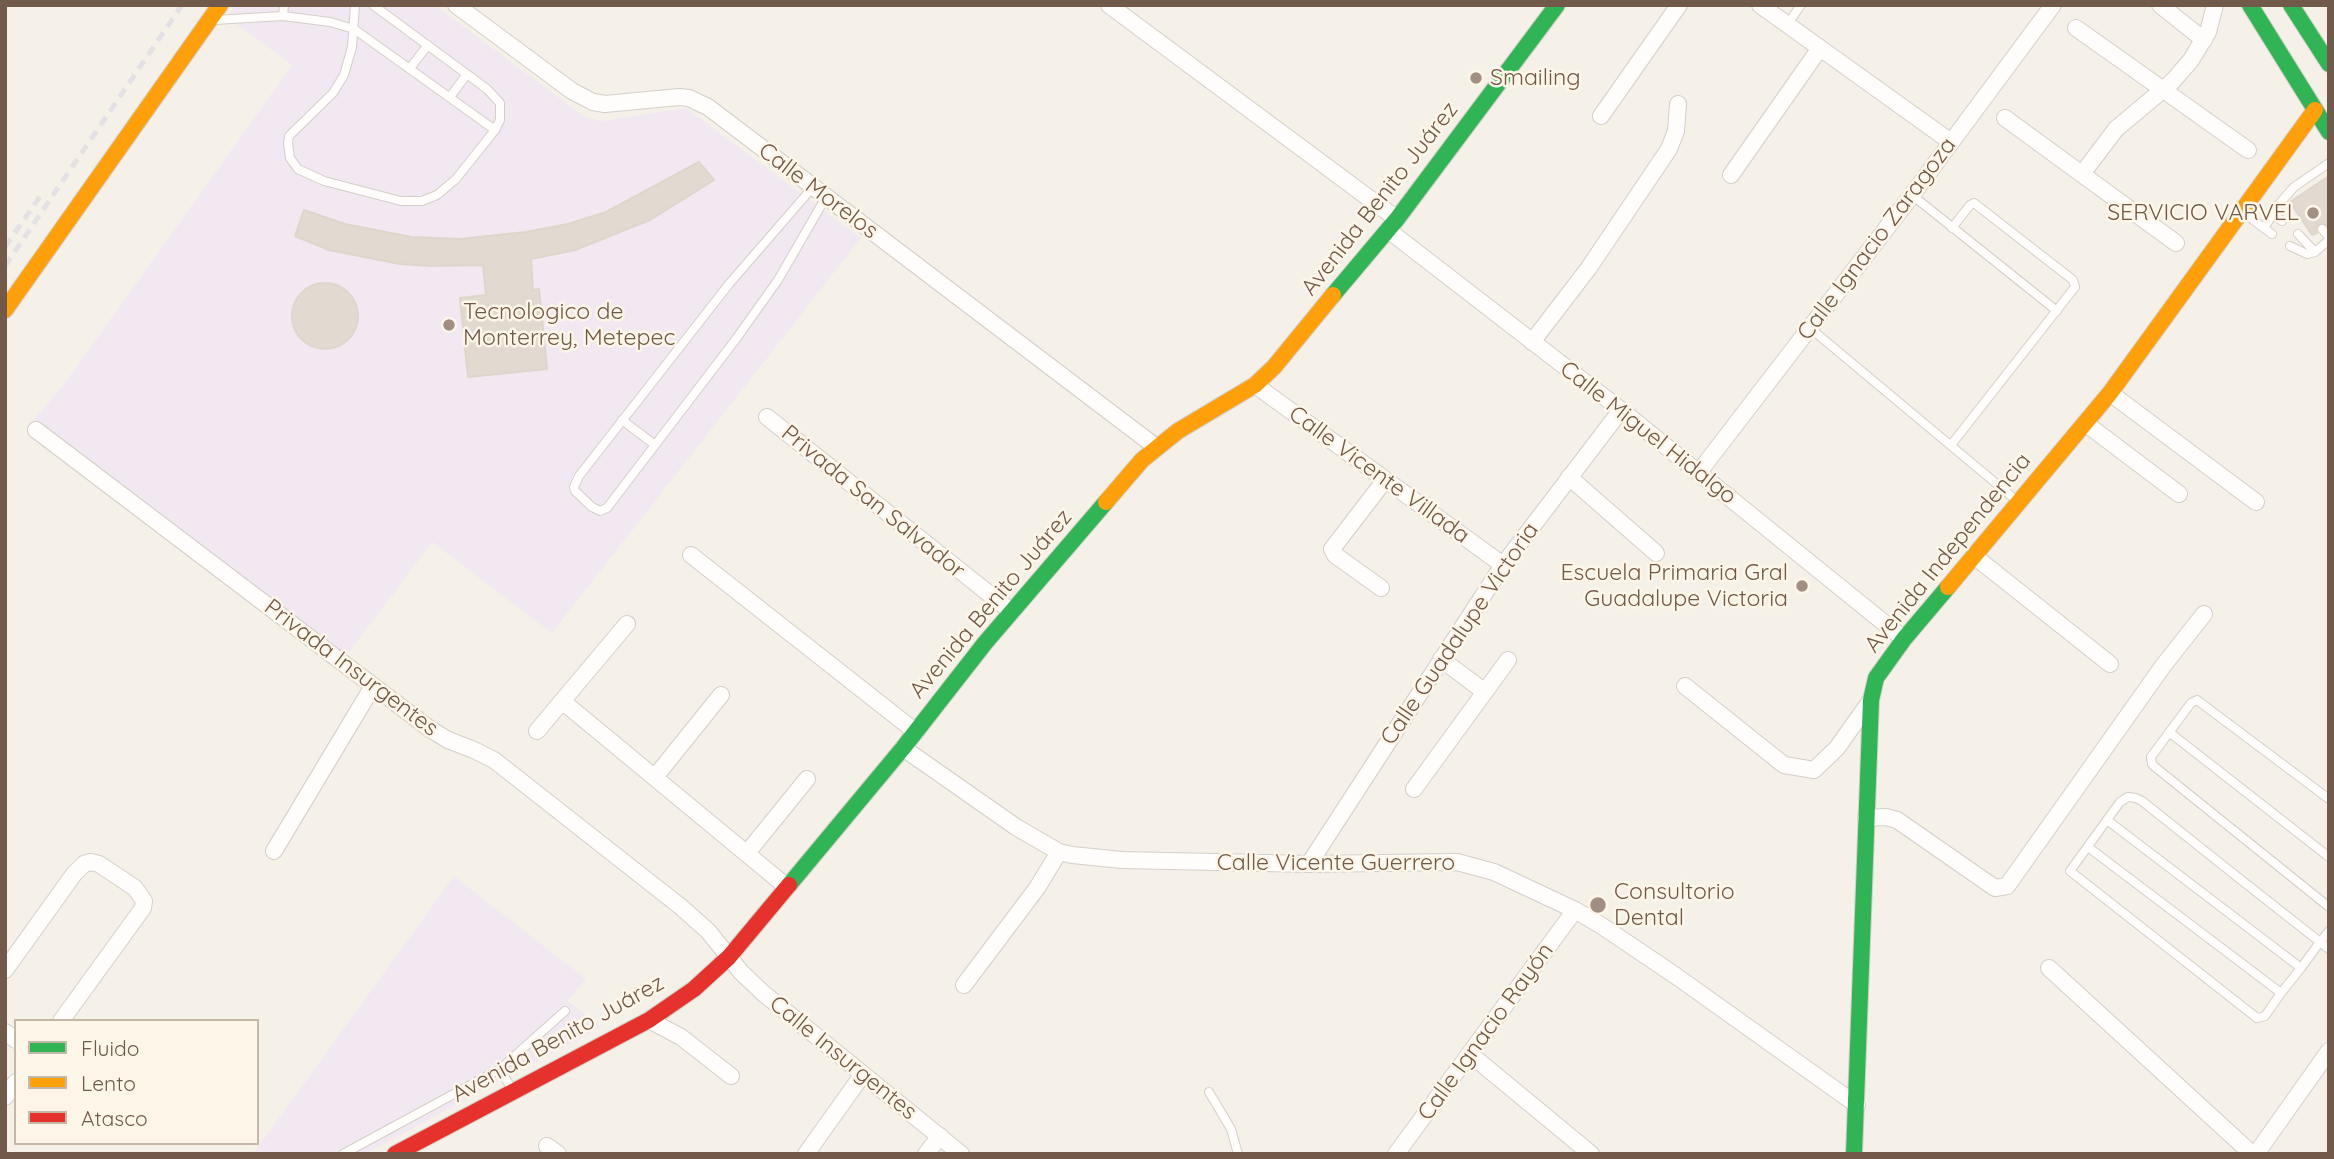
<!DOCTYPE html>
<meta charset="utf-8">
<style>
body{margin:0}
#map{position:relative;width:2334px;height:1159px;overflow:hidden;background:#f5f1e9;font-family:Quicksand,sans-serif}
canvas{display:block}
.frame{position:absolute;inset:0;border:7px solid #725a4a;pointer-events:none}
.legend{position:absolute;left:14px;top:1019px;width:245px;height:126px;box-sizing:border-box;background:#fef7e9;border:2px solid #c6b8a9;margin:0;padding:9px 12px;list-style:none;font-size:21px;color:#725a4a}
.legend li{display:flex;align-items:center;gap:14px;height:35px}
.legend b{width:35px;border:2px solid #c6b8a9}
</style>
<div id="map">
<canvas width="2334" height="1159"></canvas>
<div class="frame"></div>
<ul class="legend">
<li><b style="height:9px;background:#30b455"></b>Fluido</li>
<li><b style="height:9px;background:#ff9f0a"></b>Lento</li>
<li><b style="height:9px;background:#e5322d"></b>Atasco</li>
</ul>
</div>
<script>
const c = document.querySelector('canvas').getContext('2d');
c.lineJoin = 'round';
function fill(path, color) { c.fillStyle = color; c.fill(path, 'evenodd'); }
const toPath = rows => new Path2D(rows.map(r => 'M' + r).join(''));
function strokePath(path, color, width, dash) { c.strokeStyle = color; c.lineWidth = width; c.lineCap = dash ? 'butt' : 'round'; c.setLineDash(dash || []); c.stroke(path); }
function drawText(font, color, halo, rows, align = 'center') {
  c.font = font + ' Quicksand,sans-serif'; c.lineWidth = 5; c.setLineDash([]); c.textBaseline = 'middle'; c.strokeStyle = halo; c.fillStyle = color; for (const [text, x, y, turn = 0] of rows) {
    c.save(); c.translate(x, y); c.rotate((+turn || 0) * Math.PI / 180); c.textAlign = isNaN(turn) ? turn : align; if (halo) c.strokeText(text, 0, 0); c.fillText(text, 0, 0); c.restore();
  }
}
fill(toPath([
 [236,5,435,5,585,117,602,121,686,108,861,238,552,633,432,542,347,655,34,419,62,387,292,65,227,17],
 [454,876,586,979,568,1001,601,1027,365,1154,253,1154]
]), '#f2e8f1');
const building = toPath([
 [699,162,714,180,650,220,575,250,531,259,533,290,539,289,547,369,468,377,460,298,486,295,483,265,432,266,400,264,329,250,295,236,304,210,345,224,411,237,460,239,526,232,568,224,606,212,699,162],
 [2329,176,2329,225,2318,224,2316,228,2317,233,2312,235,2290,202,2329,176],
 '292 316a33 33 0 1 1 66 0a33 33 0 1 1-66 0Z'
]);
fill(building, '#e2dad0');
strokePath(building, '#ded5cb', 2);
const lane = toPath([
 [355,5,352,47,344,75,333,93,289,136,288,143,290,158,298,169,324,181,401,201,422,201,437,195,456,179,495,130,500,120,500,103,487,89,373,5],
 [283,16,330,22,354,29,495,130],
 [215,20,283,16,284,5],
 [1787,25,1801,5],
 [410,68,428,45],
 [450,97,467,74],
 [813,187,729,284,579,476,574,487,575,491,592,507,600,511,607,508,736,339,778,280,826,197],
 [1912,195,2057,311],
 [2244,213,2272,234],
 [2273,214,2282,221],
 [2264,228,2280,203,2294,187,2329,163],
 [2322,229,2329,237],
 [2298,234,2315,252],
 [2290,246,2307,254,2315,252,2329,240],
 [1810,328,2016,500],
 [622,420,655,445],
 [1951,445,2075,287,2073,280,1974,203,1970,205,1952,228],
 [2169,732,2329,857],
 [2329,799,2197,700,2191,703,2151,757,2152,764,2155,767,2329,907],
 [2107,820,2301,968],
 [2088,847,2281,993],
 [2329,931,2320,942,2301,968,2281,993,2265,1016,2257,1018,2070,871,2120,802,2128,797,2136,798,2142,801,2240,879,2320,942,2329,949],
 [500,1069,513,1091],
 [1209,1092,1231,1129,1238,1154],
 [343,1154,500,1069,565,1011]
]);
const street = toPath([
 [456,5,572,91,593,102,605,104,679,97,689,98,708,107,1156,447],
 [1109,5,1397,219],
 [1760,5,1951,142],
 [2160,5,2204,40],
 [2076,28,2248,150],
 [1601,116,1679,5],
 [2005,118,2176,243],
 [2082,174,2116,129,2172,82,2191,60,2208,32,2215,5],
 [1731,175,1820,48],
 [1388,230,1621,410,1904,639],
 [1532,342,1588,269,1669,149,1676,131,1678,104],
 [1255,385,1503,565],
 [2110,393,2256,502],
 [767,417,1012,612],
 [2085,423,2179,494],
 [36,430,430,729,448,740,474,750,494,760,681,907,708,931,741,972,763,993,961,1154],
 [1699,472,1912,195,2053,5],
 [1569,477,1656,553],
 [691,555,916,732],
 [1974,556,2110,664],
 [1381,588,1335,555,1332,549,1385,480],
 [1441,659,1485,692],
 [1685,686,1784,765,1814,770,1837,748,1871,700],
 [562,701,787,887],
 [537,731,627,624],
 [903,748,1016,827,1059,852,1072,855,1122,860,1309,864,1457,862,1494,872,1575,910,1602,926,1676,976,1857,1105],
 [655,777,721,695],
 [1414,789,1508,660],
 [1866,818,1886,817,1897,820,1995,888,2007,886,2163,666,2204,614],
 [274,851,373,686],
 [747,853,807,779],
 [1309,864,1503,565,1621,410],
 [2049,968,2252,1154],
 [5,970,74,874,84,864,91,862,99,864,135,888,144,901,143,908,61,1021],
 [964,985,1037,888,1059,852],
 [649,1020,681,1037,731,1076],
 [5,1032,16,1040],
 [1470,1054,1591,1154],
 [5,1097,16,1082],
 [547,1146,558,1154],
 [806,1154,863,1074],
 [926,1154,940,1136],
 [1396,1154,1575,910],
 [2256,1154,2329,1051]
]);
const fast = toPath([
 [2250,5,2329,132],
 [2291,5,2329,64],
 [1333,295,1397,219,1557,5],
 [789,885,903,748,985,643,1106,502],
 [1854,1154,1871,700,1876,678,1904,639,1948,587]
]);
const slow = toPath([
 [5,310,220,5],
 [1106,502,1142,460,1178,431,1255,385,1274,367,1333,295],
 [1948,587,2110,393,2315,110]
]);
const jam = toPath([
 [395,1154,649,1020,694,989,729,957,789,885]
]);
strokePath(lane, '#d4cec7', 10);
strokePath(street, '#d4cec7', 18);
strokePath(fast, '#d4cdc6', 18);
strokePath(slow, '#d4cdc6', 18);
strokePath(jam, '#d4cdc6', 18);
strokePath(lane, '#fefdfc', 8);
strokePath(street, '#fefdfc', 16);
strokePath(fast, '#30b455', 16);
strokePath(slow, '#ff9f0a', 16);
strokePath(jam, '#e5322d', 16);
strokePath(toPath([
 [5,247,41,195],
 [5,266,182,5]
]), '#e4e1e4', 5, [10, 7]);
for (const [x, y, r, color] of [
 [1476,78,7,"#a08f82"],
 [2313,213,7,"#a08f82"],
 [449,325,7,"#a08f82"],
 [1802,586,7,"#a08f82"],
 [1598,905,9,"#a08f82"]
]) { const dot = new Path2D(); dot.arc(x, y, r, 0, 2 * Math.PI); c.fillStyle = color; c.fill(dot); strokePath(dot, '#fef7e9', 2.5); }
drawText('23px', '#725a4a', '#fef7e9', [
 ["Smailing",1490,78],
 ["SERVICIO VARVEL",2299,213,"right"],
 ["Tecnologico de",463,312],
 ["Monterrey, Metepec",463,338],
 ["Escuela Primaria Gral",1788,573,"right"],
 ["Guadalupe Victoria",1788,599,"right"],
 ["Consultorio",1614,892],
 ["Dental",1614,918]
], 'left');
drawText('23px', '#725a4a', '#fef7e9', [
 ["Calle Morelos",818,191,37],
 ["Avenida Benito Juárez",1380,199,-52],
 ["Calle Ignacio Zaragoza",1877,239,-53],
 ["Calle Miguel Hidalgo",1648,433,38],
 ["Calle Vicente Villada",1379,475,36],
 ["Privada San Salvador",873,502,39],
 ["Avenida Independencia",1948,553,-51],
 ["Avenida Benito Juárez",991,604,-50],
 ["Calle Guadalupe Victoria",1460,634,-56],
 ["Privada Insurgentes",351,668,37],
 ["Calle Vicente Guerrero",1336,863],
 ["Calle Ignacio Rayón",1486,1032,-54],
 ["Avenida Benito Juárez",558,1039,-29],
 ["Calle Insurgentes",843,1058,39]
]);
</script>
